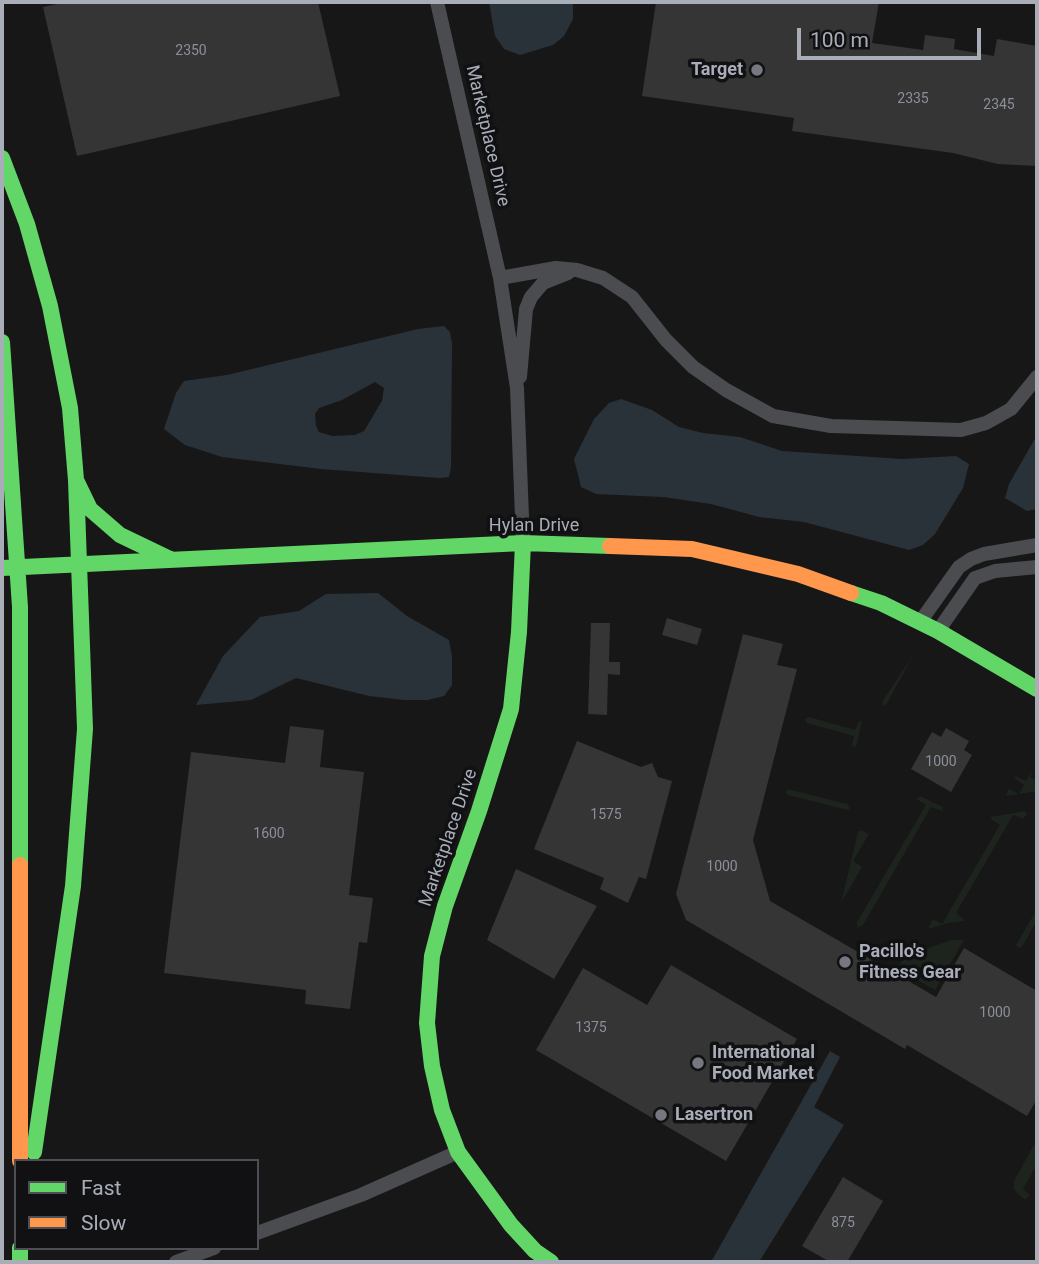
<!DOCTYPE html>
<style>
body{margin:0}
#map{position:relative;width:1039px;height:1264px;overflow:hidden;background:#171717;font-family:Roboto,sans-serif}
canvas{display:block}
.frame{position:absolute;inset:0;border:4px solid #a8adb8;pointer-events:none}
.legend{position:absolute;left:14px;top:1159px;width:245px;height:91px;box-sizing:border-box;background:#111113;border:2px solid #4d4f55;margin:0;padding:9px 12px;list-style:none;font-size:21px;color:#a8adb8}
.legend li{display:flex;align-items:center;gap:14px;height:35px}
.legend b{width:35px;border:2px solid #4d4f55}
.scale{position:absolute;left:797px;top:28px;width:184px;height:32px;box-sizing:border-box;border:4px solid #a8adb8;border-top:0;padding-left:9px;font-size:21px;line-height:24px;white-space:nowrap;color:#a8adb8;-webkit-text-stroke:5px #111113;paint-order:stroke}
</style>
<div id="map">
<canvas width="1039" height="1264"></canvas>
<div class="frame"></div>
<ul class="legend">
<li><b style="height:9px;background:#63d668"></b>Fast</li>
<li><b style="height:9px;background:#ff974d"></b>Slow</li>
</ul>
<div class="scale">100 m</div>
</div>
<script>
const c = document.querySelector('canvas').getContext('2d');
c.lineJoin = 'round';
function fill(path, color) { c.fillStyle = color; c.fill(path, 'evenodd'); }
const toPath = rows => new Path2D(rows.map(r => 'M' + r).join(''));
function strokePath(path, color, width, dash) { c.strokeStyle = color; c.lineWidth = width; c.lineCap = dash ? 'butt' : 'round'; c.setLineDash(dash || []); c.stroke(path); }
function drawText(font, color, halo, rows, align = 'center') {
  c.font = font + ' Roboto,sans-serif'; c.lineWidth = 7; c.setLineDash([]); c.textBaseline = 'middle'; c.strokeStyle = halo; c.fillStyle = color; for (const [text, x, y, turn = 0] of rows) {
    c.save(); c.translate(x, y); c.rotate((+turn || 0) * Math.PI / 180); c.textAlign = isNaN(turn) ? turn : align; if (halo) c.strokeText(text, 0, 0); c.fillText(text, 0, 0); c.restore();
  }
}
fill(toPath([
 [915,652,886,705,883,706,882,702],
 [809,717,855,730,859,721,862,721,856,747,852,746,854,736,807,723,805,719],
 [1034,768,1030,777,1037,781,1037,791,1006,796,1009,789,1019,794,1024,785,1015,778,1015,776,1026,781],
 [787,789,847,804,850,808,848,810,788,795,786,792],
 [920,796,943,807,942,811,931,807,863,925,859,927,857,926,857,922,926,805,918,800,917,798],
 [1025,811,1027,814,1023,819,1013,815,956,913,965,921,948,923,928,929,933,919,942,924,1000,825,991,819,991,817],
 [861,830,869,834,853,861,862,867,841,903,858,832],
 [1037,909,1037,920,1022,947,1018,948,1016,945],
 [951,940,964,940,935,990,898,969,904,957],
 [1037,1139,1037,1164,1023,1189,1030,1195,1025,1200,1014,1190,1014,1181]
]), '#1d241e');
fill(toPath([
 [489,2,573,2,573,19,564,36,553,45,520,55,504,49,495,36],
 [444,326,450,332,452,344,451,467,449,477,439,478,321,469,222,457,185,445,164,429,176,393,184,381,227,375,418,329],
 [375,382,384,388,382,401,364,431,355,435,332,436,319,432,316,426,315,414,319,408,342,400],
 [621,399,652,410,679,427,703,433,740,437,782,451,902,459,956,456,969,464,963,488,935,534,923,545,909,550,804,522,759,517,711,504,663,497,596,494,581,487,574,459,594,419,609,403],
 [1037,435,1037,509,1027,511,1005,498,1009,484],
 [378,593,407,616,449,640,452,657,452,685,444,696,428,700,404,700,369,696,296,678,251,700,196,705,223,656,260,617,299,611,326,594],
 [830,1051,840,1057,814,1107,844,1125,759,1262,711,1262]
]), '#2a3239');
fill(toPath([
 [67,2,318,2,340,96,77,156,43,7],
 [656,2,879,2,872,43,923,50,925,35,955,39,954,49,994,56,997,39,1037,46,1037,166,998,164,953,153,792,131,794,118,642,96],
 [667,618,702,629,697,645,662,635],
 [591,623,610,623,609,662,620,662,620,675,608,674,607,715,588,714],
 [743,634,783,644,777,665,797,669,753,840,770,901,936,997,964,948,1037,991,1037,1099,1027,1116,907,1045,905,1049,686,920,676,894],
 [290,726,324,730,320,767,364,772,349,895,373,898,367,943,359,942,350,1009,305,1004,306,990,164,973,191,752,285,763],
 [946,728,969,741,964,750,972,755,951,792,911,769,932,732,941,737],
 [577,741,641,767,652,763,658,777,672,781,646,879,639,877,628,903,600,889,604,878,534,849],
 [516,869,597,906,554,979,487,940],
 [671,965,797,1039,726,1161,536,1050,583,968,647,1005],
 [843,1177,883,1201,847,1262,830,1262,802,1246]
]), '#353536');
strokePath(toPath([
 [437,2,500,278,517,388,523,543],
 [500,278,556,268,577,270,603,278,632,297,666,340,693,367,726,390,773,416,831,426,961,430,986,423,1011,409,1037,377],
 [520,377,526,309,531,297,543,283,568,273],
 [920,622,959,567,971,559,984,554,1037,545],
 [938,631,975,578,995,571,1037,567],
 [257,1233,361,1195,458,1152],
 [176,1262,214,1248]
]), '#4b4c50', 14);
strokePath(toPath([
 [2,158,27,224,50,306,70,408,76,480,90,509,120,535,172,560],
 [2,342,20,607,20,865],
 [523,543,519,632,511,709,479,811,445,906,432,956,427,1023,432,1066,442,1110,458,1152,511,1225,535,1251,551,1262],
 [2,568,523,543,610,546],
 [851,593,881,603,938,631,1037,689],
 [34,1152,73,886,85,729,76,480],
 [20,1248,20,1262]
]), '#63d668', 16);
strokePath(toPath([
 [610,546,692,549,798,574,851,593],
 [20,865,20,1161]
]), '#ff974d', 16);
for (const [x, y, r, color] of [
 [757,70,7,"#757880"],
 [845,962,7,"#757880"],
 [698,1063,7,"#757880"],
 [661,1115,7,"#757880"]
]) { const dot = new Path2D(); dot.arc(x, y, r, 0, 2 * Math.PI); c.fillStyle = color; c.fill(dot); strokePath(dot, '#111113', 2.5); }
drawText('14px', '#8b8f98', null, [
 ["2350",191,51],
 ["2335",913,99],
 ["2345",999,105],
 ["1000",941,762],
 ["1575",606,815],
 ["1600",269,834],
 ["1000",722,867],
 ["1000",995,1013],
 ["1375",591,1028],
 ["875",843,1223]
]);
drawText('bold 18px', '#a8adb8', '#111113', [
 ["Target",743,70,"right"],
 ["Pacillo's",859,952],
 ["Fitness Gear",859,973],
 ["International",712,1053],
 ["Food Market",712,1074],
 ["Lasertron",675,1115]
], 'left');
drawText('18px', '#a8adb8', '#111113', [
 ["Marketplace Drive",487,136,77],
 ["Hylan Drive",534,526],
 ["Marketplace Drive",449,838,-71]
]);
</script>
